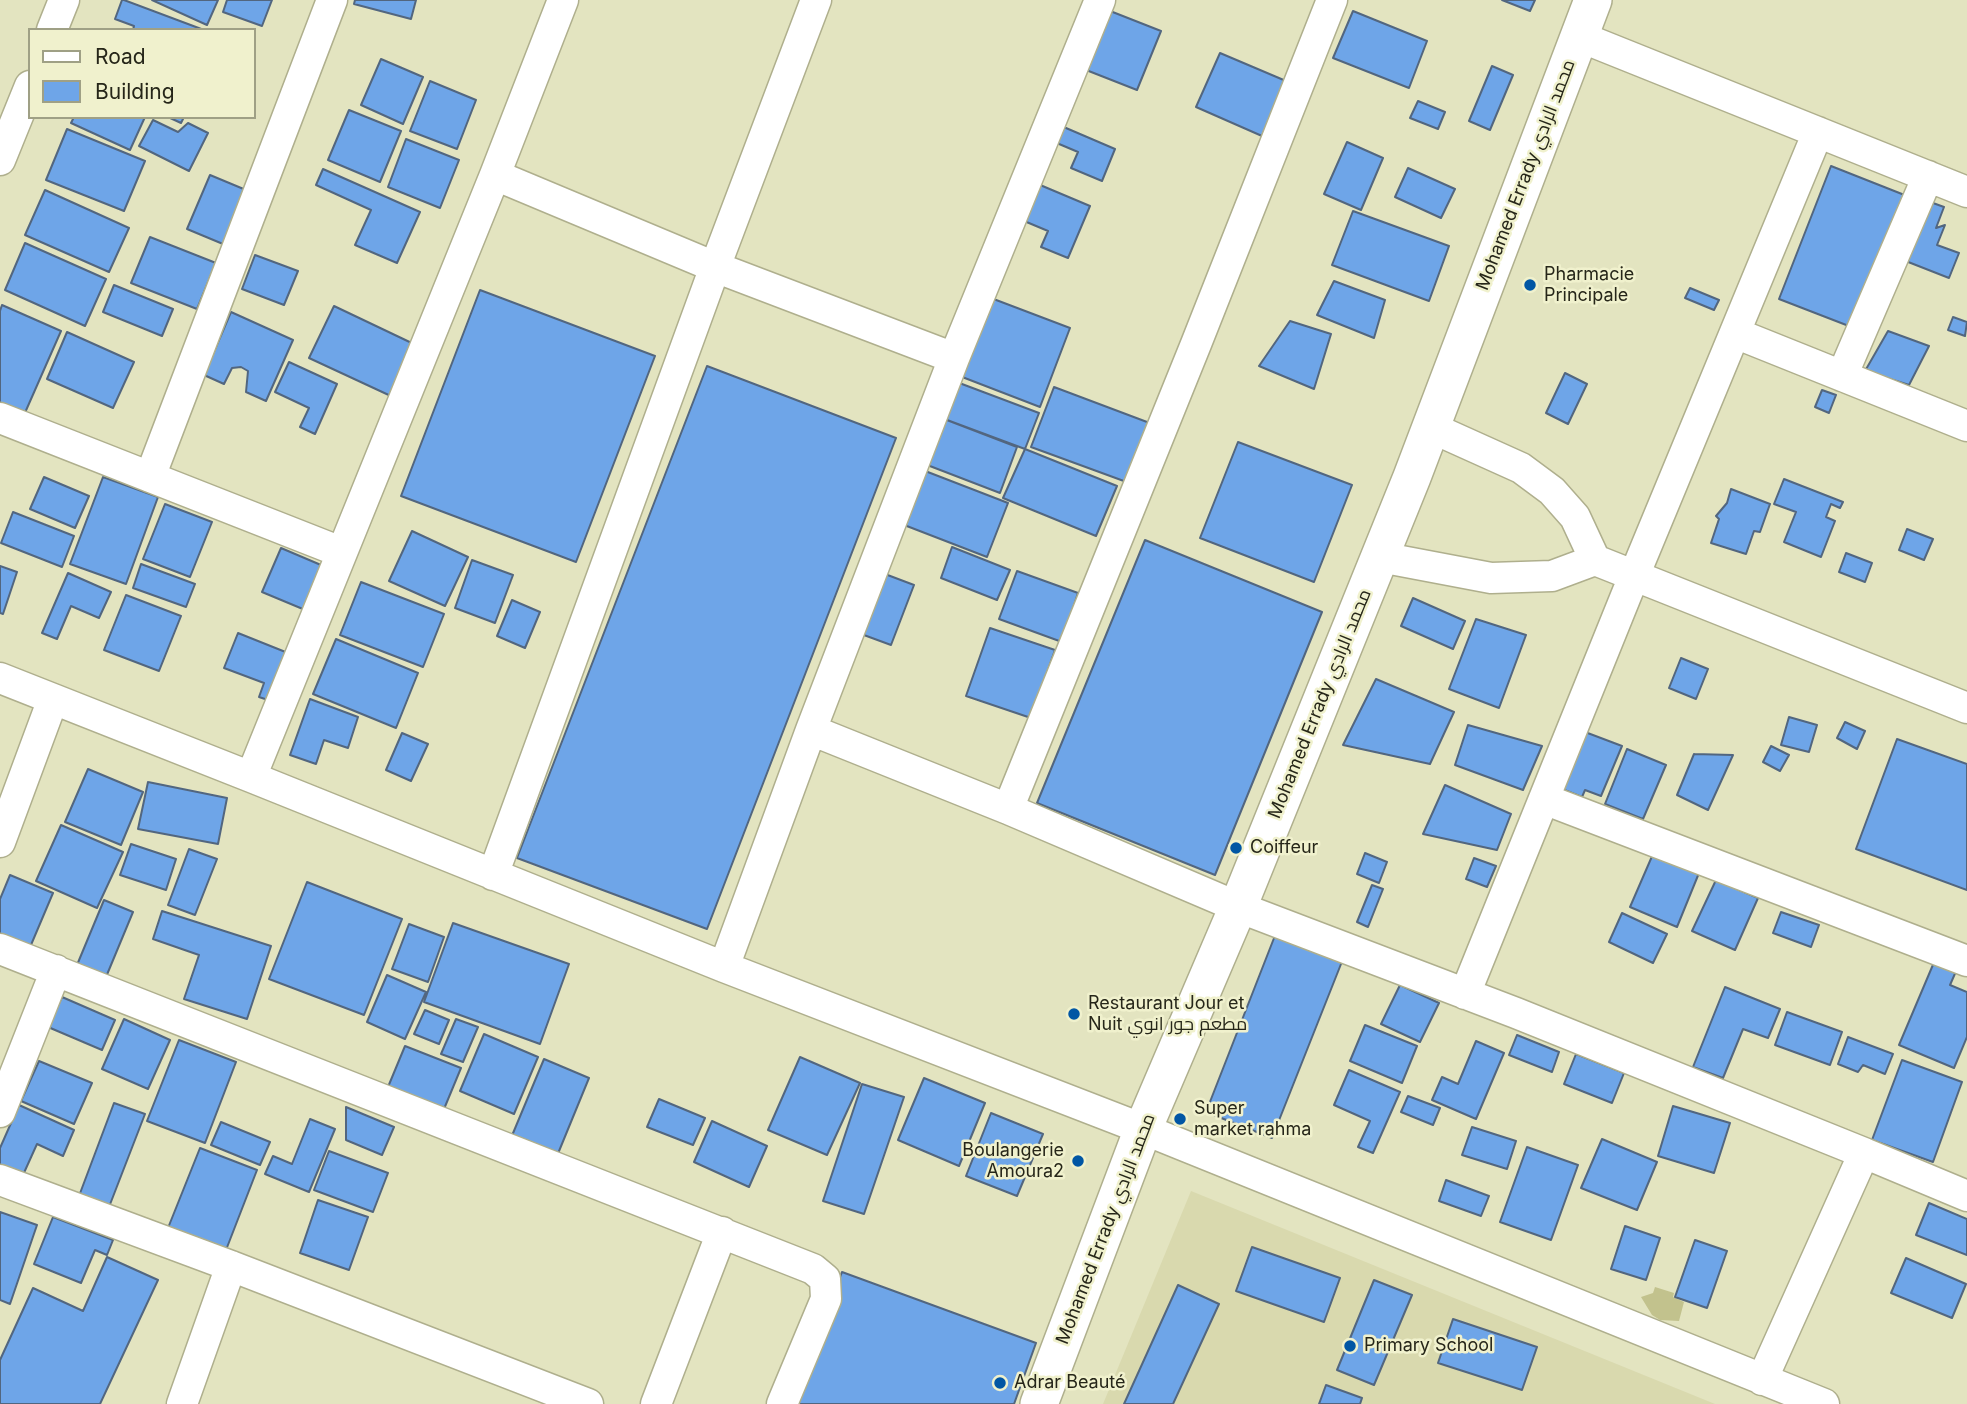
<!DOCTYPE html>
<meta charset="utf-8">
<style>
body{margin:0}
#map{position:relative;width:1967px;height:1404px;overflow:hidden;background:#e3e4c0;font-family:Inter,sans-serif}
canvas{display:block}
.legend{position:absolute;left:28px;top:28px;width:228px;height:91px;box-sizing:border-box;background:#f0f1cd;border:2px solid #9fa085;margin:0;padding:9px 12px;list-style:none;font-size:21px;color:#262619}
.legend li{display:flex;align-items:center;gap:14px;height:35px}
.legend b{width:35px;border:2px solid #9fa085}
</style>
<div id="map">
<canvas width="1967" height="1404"></canvas>
<ul class="legend">
<li><b style="height:9px;background:#fff"></b>Road</li>
<li><b style="height:19px;background:#6ea5e8"></b>Building</li>
</ul>
</div>
<script>
const c = document.querySelector('canvas').getContext('2d');
c.lineJoin = 'round';
function fill(path, color) { c.fillStyle = color; c.fill(path, 'evenodd'); }
const toPath = rows => new Path2D(rows.map(r => 'M' + r).join(''));
function strokePath(path, color, width, dash) { c.strokeStyle = color; c.lineWidth = width; c.lineCap = dash ? 'butt' : 'round'; c.setLineDash(dash || []); c.stroke(path); }
function drawText(font, color, halo, rows, align = 'center') {
  c.font = font + ' Inter,Cairo,sans-serif'; c.lineWidth = 5; c.setLineDash([]); c.textBaseline = 'middle'; c.strokeStyle = halo; c.fillStyle = color; for (const [text, x, y, turn = 0] of rows) {
    c.save(); c.translate(x, y); c.rotate((+turn || 0) * Math.PI / 180); c.textAlign = isNaN(turn) ? turn : align; if (halo) c.strokeText(text, 0, 0); c.fillText(text, 0, 0); c.restore();
  }
}
fill(toPath([
 [1191,1191,1715,1404,1103,1404]
]), '#d9d9ae');
fill(toPath([
 [1655,1287,1674,1293,1673,1297,1684,1302,1679,1321,1660,1320,1652,1315,1641,1297,1653,1293]
]), '#c2c28d');
const building = toPath([
 [122,0,124,0,204,30,133,30,134,26,115,19,122,0],
 [152,0,218,0,207,25,152,0],
 [227,0,272,0,262,26,223,12,227,0],
 [355,0,416,0,411,19,354,4,355,0],
 [1502,0,1535,0,1530,11,1502,0],
 [1105,9,1161,31,1137,90,1081,68,1105,9],
 [1353,11,1427,41,1409,88,1333,58,1353,11],
 [1220,53,1286,81,1262,136,1196,107,1220,53],
 [381,59,423,77,403,124,361,105,381,59],
 [1492,66,1513,75,1490,130,1469,121,1492,66],
 [430,81,476,100,457,149,410,131,430,81],
 [1418,101,1445,112,1438,129,1410,118,1418,101],
 [349,110,401,131,380,182,328,160,349,110],
 [74,117,145,117,130,150,71,123,74,117],
 [168,117,184,117,181,123,168,117],
 [153,120,178,132,188,123,208,133,189,171,139,146,153,120],
 [1059,125,1115,149,1102,181,1071,168,1078,152,1052,141,1059,125],
 [67,129,145,161,124,211,46,180,67,129],
 [406,139,459,160,440,208,388,187,406,139],
 [1347,142,1383,158,1361,210,1324,194,1347,142],
 [1831,166,1907,196,1854,328,1779,299,1831,166],
 [1408,168,1455,189,1441,218,1395,197,1408,168],
 [323,169,420,212,397,263,355,245,371,210,316,185,323,169],
 [210,175,246,190,223,244,187,229,210,175],
 [1033,182,1090,206,1068,258,1041,247,1048,231,1017,218,1033,182],
 [45,190,129,228,109,272,25,235,45,190],
 [1922,199,1944,207,1936,228,1945,225,1937,245,1959,253,1949,278,1898,258,1922,199],
 [1353,211,1449,246,1429,301,1332,265,1353,211],
 [150,237,216,263,197,309,131,283,150,237],
 [25,243,106,279,85,326,5,290,25,243],
 [255,255,298,271,284,305,242,289,255,255],
 [1334,281,1385,300,1374,338,1317,315,1334,281],
 [114,285,173,309,162,336,103,312,114,285],
 [1690,288,1719,300,1714,310,1685,298,1690,288],
 [480,290,655,356,576,562,401,496,480,290],
 [983,295,1070,328,1040,407,957,375,983,295],
 [2,305,61,331,24,415,0,405,0,311,2,305],
 [334,306,418,346,393,397,309,358,334,306],
 [231,312,293,340,266,401,246,392,248,371,241,367,232,368,224,384,204,375,231,312],
 [1953,317,1967,322,1965,336,1948,330,1953,317],
 [1290,321,1331,334,1314,389,1259,366,1290,321],
 [1888,331,1929,346,1909,385,1865,371,1888,331],
 [67,332,134,362,113,408,47,379,67,332],
 [289,362,337,384,315,434,300,427,309,408,275,392,289,362],
 [707,366,896,438,707,929,517,858,707,366],
 [1565,373,1587,384,1568,424,1546,413,1565,373],
 [954,381,1039,413,1025,449,939,417,954,381],
 [1054,387,1155,425,1132,484,1031,447,1054,387],
 [1822,390,1836,395,1829,413,1815,407,1822,390],
 [939,417,1017,447,1000,493,922,463,939,417],
 [1238,442,1352,485,1314,582,1200,538,1238,442],
 [1025,449,1117,486,1096,536,1003,498,1025,449],
 [920,469,1008,503,987,557,899,523,920,469],
 [44,477,89,496,75,528,30,509,44,477],
 [103,477,158,497,126,584,70,564,103,477],
 [1784,479,1843,502,1840,508,1831,504,1826,517,1835,521,1821,557,1784,542,1796,512,1774,504,1784,479],
 [1731,489,1770,504,1760,532,1754,531,1746,554,1711,543,1719,519,1716,516,1727,503,1731,489],
 [165,504,212,522,190,577,143,559,165,504],
 [13,512,74,536,62,567,1,543,13,512],
 [1907,529,1933,539,1924,560,1899,550,1907,529],
 [412,531,468,557,445,606,389,581,412,531],
 [1145,540,1322,612,1215,875,1037,803,1145,540],
 [952,547,1010,570,997,600,941,578,952,547],
 [281,548,328,568,310,612,262,592,281,548],
 [1846,553,1872,563,1865,582,1839,572,1846,553],
 [472,560,513,575,495,623,455,608,472,560],
 [141,564,195,584,186,607,133,588,141,564],
 [0,566,17,572,3,614,0,613,0,566],
 [877,571,914,585,891,645,853,631,877,571],
 [1017,571,1078,593,1062,642,999,619,1017,571],
 [68,573,111,592,99,618,71,606,57,639,42,633,68,573],
 [361,582,444,614,423,667,340,635,361,582],
 [126,595,181,616,159,671,104,650,126,595],
 [1413,598,1465,621,1453,649,1401,626,1413,598],
 [512,600,540,612,525,648,497,636,512,600],
 [1476,619,1526,635,1499,708,1449,689,1476,619],
 [990,628,1055,650,1031,718,966,696,990,628],
 [238,633,293,655,274,702,259,697,264,683,224,668,238,633],
 [336,639,418,673,396,728,313,694,336,639],
 [1681,658,1708,669,1696,699,1669,688,1681,658],
 [1376,679,1454,712,1430,764,1343,745,1376,679],
 [310,699,358,717,348,748,324,740,316,764,290,755,310,699],
 [1789,717,1817,725,1809,752,1781,745,1789,717],
 [1845,722,1865,731,1857,749,1837,738,1845,722],
 [1468,725,1542,746,1523,790,1455,765,1468,725],
 [1585,732,1622,746,1601,796,1585,790,1582,797,1562,789,1585,732],
 [402,733,428,744,411,781,386,770,402,733],
 [1897,739,1967,764,1967,890,1856,849,1897,739],
 [1771,746,1789,755,1780,771,1763,762,1771,746],
 [1627,749,1666,765,1643,819,1605,804,1627,749],
 [1694,754,1733,755,1708,810,1677,795,1694,754],
 [88,769,143,792,121,845,65,822,88,769],
 [148,782,227,798,218,844,138,829,148,782],
 [1445,785,1511,814,1497,850,1423,834,1445,785],
 [61,825,123,852,97,908,36,881,61,825],
 [131,844,176,859,166,890,120,875,131,844],
 [189,849,217,859,195,915,168,905,189,849],
 [1365,853,1387,862,1379,883,1357,874,1365,853],
 [1653,854,1699,873,1677,927,1630,907,1653,854],
 [1474,858,1496,866,1487,887,1466,879,1474,858],
 [10,875,53,893,28,952,0,940,0,899,10,875],
 [1716,880,1758,898,1735,950,1692,931,1716,880],
 [307,882,402,919,364,1015,269,979,307,882],
 [1372,885,1383,889,1368,927,1357,922,1372,885],
 [104,900,133,912,106,977,77,965,104,900],
 [162,911,271,946,247,1019,184,999,199,955,153,939,162,911],
 [1781,912,1819,925,1811,947,1773,933,1781,912],
 [1622,913,1667,934,1653,963,1609,942,1622,913],
 [453,923,569,964,540,1044,424,1002,453,923],
 [409,924,444,937,428,982,392,969,409,924],
 [1276,933,1343,959,1272,1138,1206,1112,1276,933],
 [1935,960,1957,969,1950,985,1967,992,1967,1037,1954,1068,1899,1045,1935,960],
 [387,975,426,992,405,1039,367,1022,387,975],
 [1400,985,1439,1003,1420,1042,1381,1024,1400,985],
 [1725,987,1780,1009,1768,1038,1743,1029,1723,1078,1693,1067,1725,987],
 [62,997,115,1020,102,1050,48,1027,62,997],
 [425,1010,449,1020,439,1044,414,1034,425,1010],
 [1787,1012,1842,1032,1830,1065,1775,1045,1787,1012],
 [124,1019,170,1040,148,1089,102,1069,124,1019],
 [456,1019,478,1027,463,1062,441,1054,456,1019],
 [1365,1025,1417,1046,1402,1083,1350,1061,1365,1025],
 [484,1034,538,1057,514,1114,460,1091,484,1034],
 [1517,1035,1559,1052,1552,1072,1509,1055,1517,1035],
 [1848,1037,1893,1054,1885,1074,1863,1065,1858,1072,1838,1064,1848,1037],
 [179,1040,236,1062,205,1143,147,1121,179,1040],
 [1476,1041,1504,1053,1476,1119,1432,1100,1442,1077,1458,1084,1476,1041],
 [405,1046,461,1068,444,1109,388,1087,405,1046],
 [1576,1054,1624,1073,1612,1103,1564,1084,1576,1054],
 [800,1057,860,1083,827,1155,768,1130,800,1057],
 [544,1059,589,1078,557,1156,511,1138,544,1059],
 [1902,1060,1962,1082,1933,1162,1872,1140,1902,1060],
 [39,1061,92,1083,74,1124,21,1101,39,1061],
 [1349,1070,1400,1092,1373,1153,1358,1147,1370,1121,1334,1105,1349,1070],
 [924,1078,985,1103,959,1166,898,1140,924,1078],
 [862,1084,904,1097,864,1214,823,1201,862,1084],
 [1408,1096,1440,1108,1433,1125,1401,1112,1408,1096],
 [659,1099,705,1118,693,1145,647,1127,659,1099],
 [114,1103,145,1114,109,1207,79,1196,114,1103],
 [19,1105,74,1130,63,1156,37,1144,23,1175,0,1165,0,1148,19,1105],
 [1673,1106,1730,1123,1714,1173,1658,1156,1673,1106],
 [346,1107,394,1127,382,1155,346,1140,346,1107],
 [991,1113,1043,1134,1017,1196,966,1176,991,1113],
 [310,1119,335,1129,309,1192,265,1174,273,1156,292,1164,310,1119],
 [712,1121,767,1146,749,1187,694,1162,712,1121],
 [221,1122,270,1142,260,1165,211,1145,221,1122],
 [1472,1127,1516,1141,1507,1169,1462,1155,1472,1127],
 [1602,1139,1657,1162,1637,1210,1581,1188,1602,1139],
 [1527,1147,1578,1165,1551,1240,1500,1222,1527,1147],
 [200,1148,257,1170,226,1250,168,1228,200,1148],
 [329,1151,388,1173,373,1212,314,1190,329,1151],
 [1446,1180,1489,1196,1481,1216,1439,1201,1446,1180],
 [318,1200,368,1217,349,1270,300,1253,318,1200],
 [1929,1203,1967,1219,1967,1255,1916,1235,1929,1203],
 [0,1212,37,1225,10,1304,0,1300,0,1212],
 [53,1217,113,1240,107,1255,95,1250,81,1283,34,1264,53,1217],
 [1625,1226,1660,1238,1646,1280,1611,1269,1625,1226],
 [1695,1240,1727,1251,1707,1308,1675,1297,1695,1240],
 [1252,1247,1340,1278,1324,1322,1236,1291,1252,1247],
 [107,1257,158,1280,100,1404,0,1404,0,1360,33,1288,83,1311,107,1257],
 [1906,1258,1966,1284,1952,1318,1891,1293,1906,1258],
 [842,1272,1036,1343,1014,1404,793,1404,842,1272],
 [1374,1280,1412,1295,1374,1385,1337,1370,1374,1280],
 [1178,1285,1219,1304,1173,1404,1124,1404,1178,1285],
 [1453,1319,1537,1347,1522,1390,1438,1363,1453,1319],
 [1326,1385,1362,1398,1360,1404,1319,1404,1326,1385]
]);
fill(building, '#6ea5e8');
strokePath(building, '#52667f', 2);
const minor = toPath([
 [52,30,64,0],
 [1578,36,1967,192],
 [0,160,30,86],
 [495,175,715,267,954,358],
 [1735,333,1967,426],
 [1842,376,1928,176],
 [0,418,341,552],
 [1430,427,1521,468,1552,491,1575,517,1595,560],
 [150,477,332,0],
 [1380,557,1491,578,1552,576,1595,560,1967,708],
 [0,678,251,777,724,967,1143,1129,1824,1404],
 [811,730,1008,809,1238,907,1516,1013,1864,1153],
 [251,777,495,175,563,0],
 [1544,799,1967,961],
 [1008,809,1196,344,1332,0],
 [0,842,53,699],
 [493,875,715,267,816,0],
 [0,949,813,1269,825,1279,826,1299,782,1404],
 [724,967,811,730,954,358,1100,0],
 [1465,994,1634,576,1818,132],
 [0,1112,56,970],
 [0,1180,231,1266,588,1404],
 [1762,1380,1864,1153,1967,1196],
 [182,1404,231,1266],
 [656,1404,722,1232]
]);
const tertiary = toPath([
 [1039,1404,1143,1129,1238,907,1412,477,1593,0]
]);
strokePath(minor, '#afaf8d', 33);
strokePath(tertiary, '#afaf8d', 40);
strokePath(minor, '#fff', 30);
strokePath(tertiary, '#fff', 37);
for (const [x, y, r, color] of [
 [1530,285,7,"#0156a4"],
 [1236,848,7,"#0156a4"],
 [1074,1014,7,"#0156a4"],
 [1180,1119,7,"#0156a4"],
 [1078,1161,7,"#0156a4"],
 [1350,1346,7,"#0156a4"],
 [1000,1383,7,"#0156a4"]
]) { const dot = new Path2D(); dot.arc(x, y, r, 0, 2 * Math.PI); c.fillStyle = color; c.fill(dot); strokePath(dot, '#f0f1cd', 2.5); }
drawText('18px', '#262619', '#f0f1cd', [
 ["Mohamed Errady محمد الرادي",1526,175,-69],
 ["Mohamed Errady محمد الرادي",1320,704,-68],
 ["Mohamed Errady محمد الرادي",1106,1229,-69]
]);
drawText('18px', '#262619', '#f0f1cd', [
 ["Pharmacie",1544,275],
 ["Principale",1544,296],
 ["Coiffeur",1250,848],
 ["Restaurant Jour et",1088,1004],
 ["Nuit مطعم جور انوي",1088,1025],
 ["Super",1194,1109],
 ["market rahma",1194,1130],
 ["Boulangerie",1064,1151,"right"],
 ["Amoura2",1064,1172,"right"],
 ["Primary School",1364,1346],
 ["Adrar Beauté",1014,1383]
], 'left');
</script>
